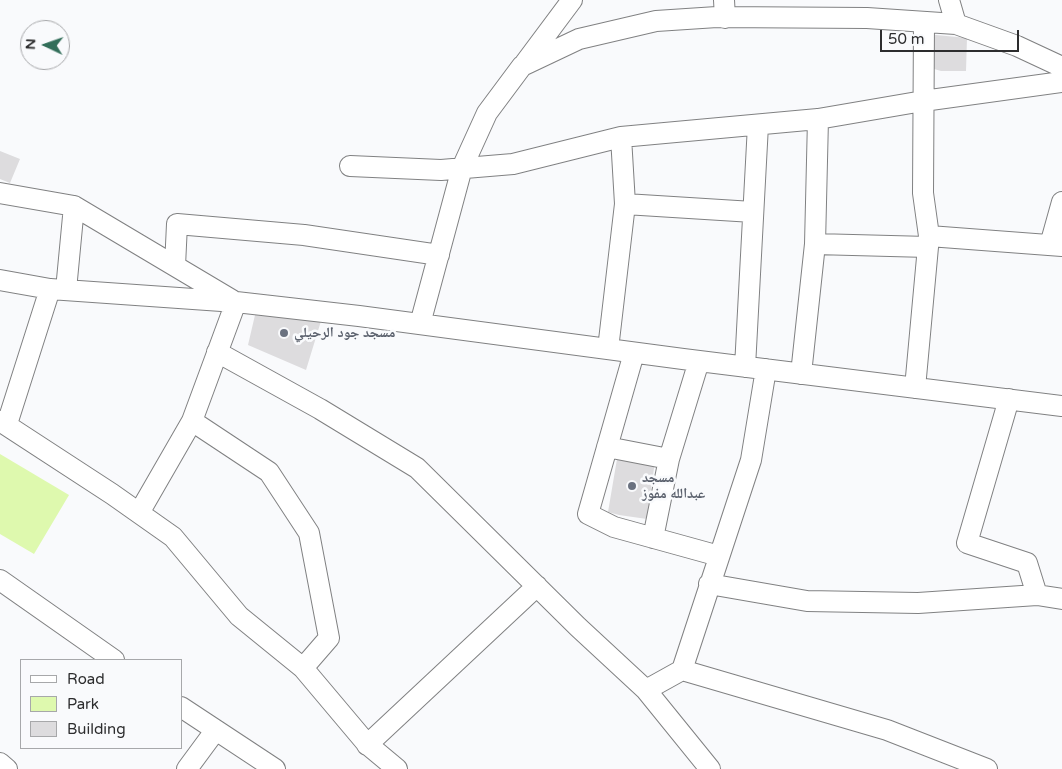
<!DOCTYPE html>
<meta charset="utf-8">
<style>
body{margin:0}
#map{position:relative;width:1062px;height:769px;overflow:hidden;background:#f9fafc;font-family:"Varela Round",sans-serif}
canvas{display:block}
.legend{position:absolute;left:20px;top:659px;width:162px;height:90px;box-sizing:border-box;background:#f9fafc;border:1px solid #a7a8aa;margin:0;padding:6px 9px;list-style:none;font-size:15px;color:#2d2d2e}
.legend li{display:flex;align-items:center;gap:10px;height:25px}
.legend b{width:25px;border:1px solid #a7a8aa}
.north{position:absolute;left:20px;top:20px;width:50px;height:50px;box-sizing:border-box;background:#f9fafc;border:1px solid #a7a8aa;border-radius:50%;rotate:273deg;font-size:14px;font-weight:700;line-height:20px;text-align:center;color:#2d2d2e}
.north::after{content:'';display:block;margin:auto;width:18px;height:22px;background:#326e59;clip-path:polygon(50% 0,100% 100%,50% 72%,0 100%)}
.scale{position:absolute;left:880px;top:30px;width:139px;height:22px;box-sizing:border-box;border:2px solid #2d2d2e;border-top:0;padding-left:6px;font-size:15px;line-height:18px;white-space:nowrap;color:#2d2d2e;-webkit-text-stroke:4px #f9fafc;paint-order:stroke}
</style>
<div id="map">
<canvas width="1062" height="769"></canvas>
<ul class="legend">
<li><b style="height:6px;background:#fff"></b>Road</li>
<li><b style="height:14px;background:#def9ae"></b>Park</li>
<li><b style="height:14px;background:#dddcde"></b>Building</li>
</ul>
<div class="north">N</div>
<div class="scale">50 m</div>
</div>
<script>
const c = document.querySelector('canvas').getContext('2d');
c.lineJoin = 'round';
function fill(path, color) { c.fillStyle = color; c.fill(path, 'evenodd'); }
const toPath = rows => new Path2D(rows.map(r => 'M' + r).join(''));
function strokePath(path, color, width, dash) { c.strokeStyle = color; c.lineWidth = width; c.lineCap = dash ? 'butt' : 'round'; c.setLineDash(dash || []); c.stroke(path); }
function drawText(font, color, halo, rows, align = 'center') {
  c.font = font + ' "Varela Round","Noto Naskh Arabic",sans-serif'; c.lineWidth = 5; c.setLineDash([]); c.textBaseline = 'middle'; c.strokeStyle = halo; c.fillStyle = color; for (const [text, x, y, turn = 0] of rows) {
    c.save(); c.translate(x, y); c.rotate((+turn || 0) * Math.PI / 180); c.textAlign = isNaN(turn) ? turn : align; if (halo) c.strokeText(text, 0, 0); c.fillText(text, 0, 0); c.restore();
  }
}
fill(toPath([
 [0,454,69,495,34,554,0,534]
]), '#def9ae');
fill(toPath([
 [926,34,967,38,966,71,941,71,924,66],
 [0,151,20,159,10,183,0,179],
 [255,315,321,321,306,370,248,345],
 [617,459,655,461,647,519,619,515,608,512]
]), '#dddcde');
const minor = toPath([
 [724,0,725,18],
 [949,0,956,24],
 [525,63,572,0],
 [350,166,441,170,513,164,621,137,818,119,923,101,1062,82],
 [0,193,74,206,232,300],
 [625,204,753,212],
 [929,236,1062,246],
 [815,244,928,247],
 [1050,245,1062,202],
 [175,266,177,224,304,235,439,255],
 [0,280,50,289,236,302,359,316,683,359,1062,406],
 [66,290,74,206],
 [420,324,462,168,487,113,522,66,579,39,656,21,717,17,867,18,956,24,1017,46,1062,67],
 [608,349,625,204,621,137],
 [217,352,320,409,417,468,578,627,646,690,710,769],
 [634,353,588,514,614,527,719,556],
 [745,367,758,125],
 [801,374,815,244,818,119],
 [915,388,929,236,923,193,924,22],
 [1009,399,967,543,1027,563,1037,595],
 [0,421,112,494,173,537,239,616,303,668,367,744,397,769],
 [192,421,269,472,309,533,329,638,303,668],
 [7,424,50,289],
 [607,447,669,459],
 [139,513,192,421,236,302],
 [653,538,669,459,699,361],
 [0,580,114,660],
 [709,584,807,601,918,603,1037,595,1062,599],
 [682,670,887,730,987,769],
 [646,690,682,670,751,460,766,369],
 [181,707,275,769],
 [367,745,537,586],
 [0,763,7,769],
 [187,769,215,731]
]);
strokePath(minor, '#808182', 22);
strokePath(minor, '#fff', 20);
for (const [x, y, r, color] of [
 [284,333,5,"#6b7280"],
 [632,486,5,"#6b7280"]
]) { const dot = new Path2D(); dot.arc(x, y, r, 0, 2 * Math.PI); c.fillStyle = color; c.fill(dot); strokePath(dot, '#f9fafc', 2); }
drawText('bold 14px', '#5b616d', '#f9fafc', [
 ["مسجد جود الرحيلي",294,333],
 ["مسجد",642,478],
 ["عبدالله مفوز",642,494]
], 'left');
</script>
